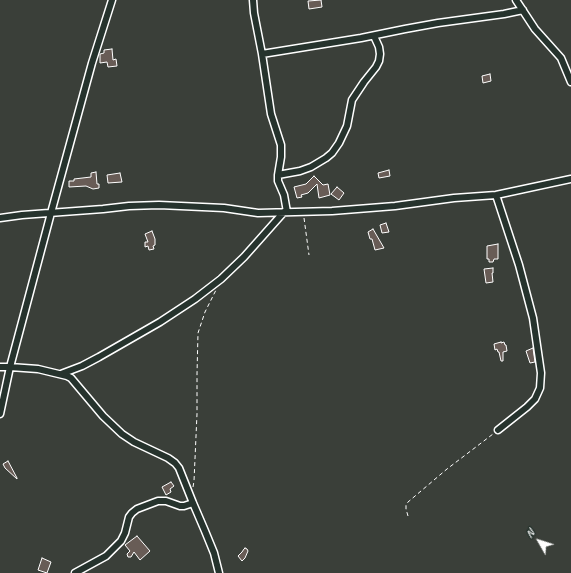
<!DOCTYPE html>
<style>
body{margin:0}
#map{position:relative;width:571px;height:573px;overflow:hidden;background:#3a3f39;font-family:Caveat,sans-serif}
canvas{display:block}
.north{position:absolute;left:519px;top:521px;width:40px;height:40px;-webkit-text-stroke:3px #26332d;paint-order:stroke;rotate:309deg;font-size:11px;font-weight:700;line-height:16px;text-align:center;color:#fff}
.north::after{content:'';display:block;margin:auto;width:14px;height:18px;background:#fff;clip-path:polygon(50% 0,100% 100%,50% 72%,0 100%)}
</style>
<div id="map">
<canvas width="571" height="573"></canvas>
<div class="north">N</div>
</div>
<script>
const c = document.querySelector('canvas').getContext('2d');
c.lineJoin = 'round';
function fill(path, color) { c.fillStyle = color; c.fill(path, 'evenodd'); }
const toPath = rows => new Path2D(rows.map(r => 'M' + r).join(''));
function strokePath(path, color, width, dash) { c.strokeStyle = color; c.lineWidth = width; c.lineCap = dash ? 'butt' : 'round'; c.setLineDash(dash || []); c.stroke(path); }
const building = toPath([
 [321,0,322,7,309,9,308,1,321,0],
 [112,49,113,60,116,59,117,66,108,67,107,62,100,63,100,54,104,53,104,50,112,49],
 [490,74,491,81,483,83,482,76,490,74],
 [389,170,390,176,379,178,378,173,389,170],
 [96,172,97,184,99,184,99,188,93,189,86,186,69,187,69,181,74,181,74,179,91,177,91,173,96,172],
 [120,173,122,182,108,183,107,175,120,173],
 [314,176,323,185,328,184,330,195,319,198,317,184,308,193,301,195,302,197,297,198,294,187,306,184,314,176],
 [337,187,344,193,339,200,331,194,337,187],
 [386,223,389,232,382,233,380,225,386,223],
 [373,229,384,248,375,250,372,239,370,239,368,232,373,229],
 [152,231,155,239,155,245,153,246,154,249,149,250,148,246,145,247,145,242,148,242,145,234,152,231],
 [498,244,498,259,494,259,493,262,489,262,489,259,487,259,487,246,498,244],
 [493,268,493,273,492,273,493,282,486,283,484,269,493,268],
 [501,342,501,343,504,342,505,345,506,345,507,351,503,352,503,361,501,361,499,352,498,352,497,349,495,350,494,344,501,342],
 [533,348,535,362,530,363,526,351,533,348],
 [8,461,17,478,17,479,5,468,3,464,8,461],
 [171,482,174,486,170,489,171,492,166,495,162,487,171,482],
 [137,536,150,551,140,560,134,552,131,557,128,557,127,554,130,551,125,545,137,536],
 [245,548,247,549,248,551,245,558,242,561,238,556,242,552,244,549,245,548],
 [42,558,51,562,47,573,38,570,42,558]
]);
fill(building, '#685c56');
strokePath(building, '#fff', 1);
const minor = toPath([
 [253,0,254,13,262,54,271,114,281,145,281,157,278,175,278,181,284,195,287,212],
 [516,0,535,29,561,58,571,82],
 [262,54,361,38,405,29,438,23,504,14,523,10],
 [278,175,300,171,311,167,326,158,332,153,339,143,347,126,352,100,364,82,376,67,379,61,380,54,379,47,374,36],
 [496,195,519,265,533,318,541,373,540,388,535,399,527,407,498,430],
 [0,218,22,215,103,209,129,206,159,205,224,208,258,213,332,211,395,206,454,198,496,195,571,179],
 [0,367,10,367,38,369,67,376,71,378,103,416,122,434,134,442,168,458,175,463,179,468,193,503,205,531,214,553,219,573],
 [61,374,82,366,99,357,160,322,195,299,221,279,244,257,284,212],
 [0,414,10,367,51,213,92,63,112,0],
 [75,573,106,556,121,541,125,533,129,517,132,513,137,509,158,501,166,501,180,506,184,506,193,503]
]);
strokePath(minor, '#fff', 9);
strokePath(toPath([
 [304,218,309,255],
 [193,487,194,481,197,414,197,374,198,333,205,312,216,290],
 [408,516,406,509,406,505,408,502,447,469,493,434]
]), '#fff', 1, [4, 3]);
strokePath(minor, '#26332d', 6);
</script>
